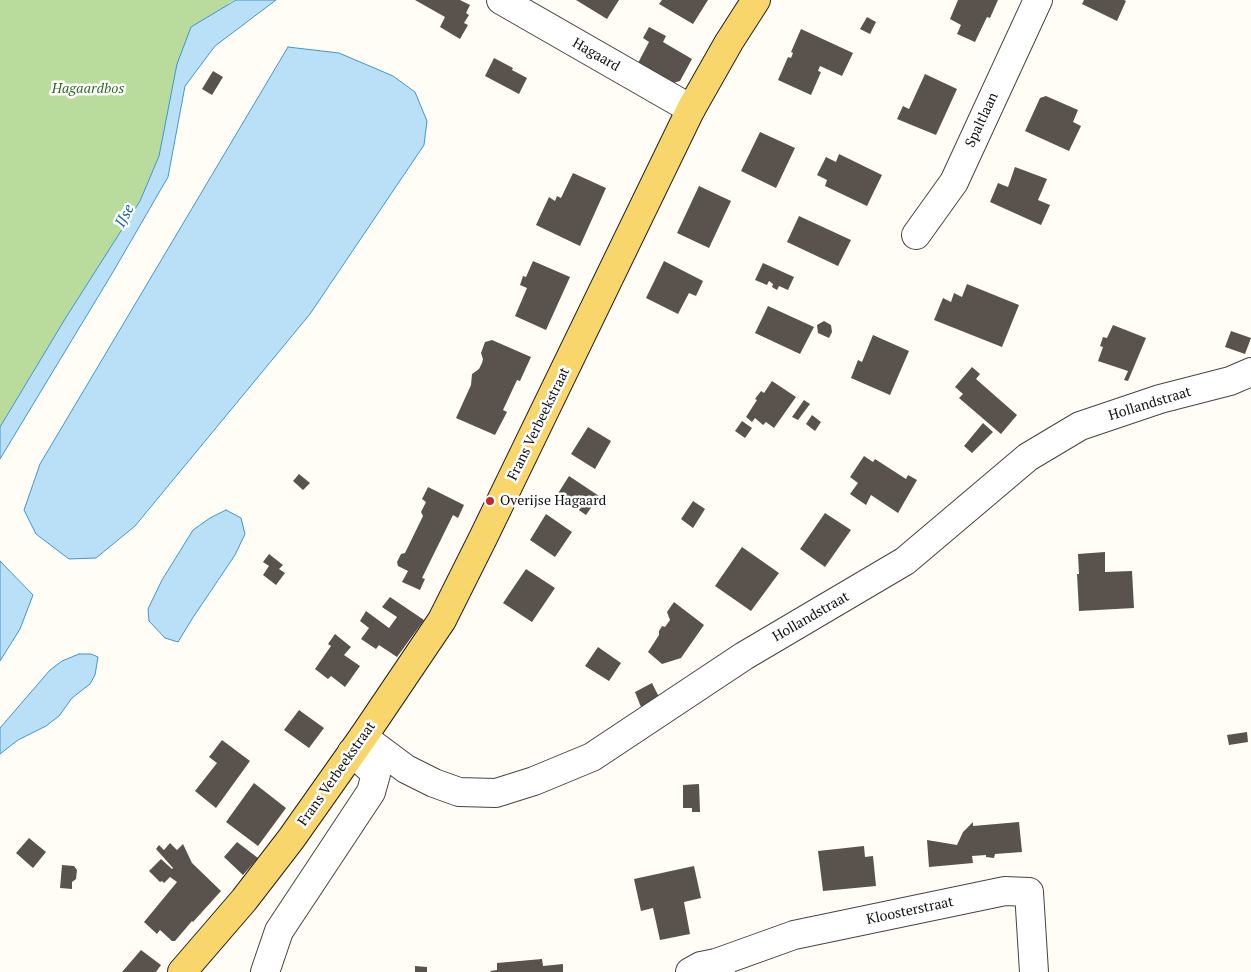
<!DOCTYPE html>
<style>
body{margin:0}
canvas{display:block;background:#fffdf5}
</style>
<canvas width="1251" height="972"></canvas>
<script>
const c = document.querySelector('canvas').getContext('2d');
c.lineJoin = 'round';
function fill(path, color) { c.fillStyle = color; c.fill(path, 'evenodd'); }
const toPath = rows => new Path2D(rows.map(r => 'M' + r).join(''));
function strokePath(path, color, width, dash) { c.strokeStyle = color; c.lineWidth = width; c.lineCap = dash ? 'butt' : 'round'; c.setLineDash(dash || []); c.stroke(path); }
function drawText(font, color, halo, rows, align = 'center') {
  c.font = font + ' "PT Serif",serif'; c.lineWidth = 5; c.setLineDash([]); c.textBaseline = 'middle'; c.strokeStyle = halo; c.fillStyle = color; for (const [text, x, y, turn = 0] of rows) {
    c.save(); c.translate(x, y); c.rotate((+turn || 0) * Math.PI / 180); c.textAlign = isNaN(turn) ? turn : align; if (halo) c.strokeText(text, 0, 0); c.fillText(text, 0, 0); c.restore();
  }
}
fill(toPath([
 [0,0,235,0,229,3,179,91,157,185,0,451]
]), '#b9dc9c');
const water = toPath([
 [236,0,276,0,215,46,185,86,168,177,113,272,0,459,0,427,65,319,140,201,159,156,177,64,191,27,236,0],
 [288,47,339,53,393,76,415,92,427,121,424,145,310,314,135,526,96,558,69,559,36,534,24,510,40,464,288,47],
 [226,510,241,518,245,534,235,555,192,619,178,642,165,638,149,621,148,609,162,580,193,530,210,518,226,510],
 [0,561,33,595,20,629,0,661,0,561],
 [79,654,91,654,98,657,95,675,90,684,72,698,59,716,46,726,18,740,0,754,0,728,50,670,62,661,79,654]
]);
fill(water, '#b9e0f7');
strokePath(water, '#3f96cf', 1);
fill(toPath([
 [415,0,460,0,470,5,466,13,469,15,464,23,468,25,460,39,440,27,445,17],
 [576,0,619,0,607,19],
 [662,0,708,0,693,24,659,4],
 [958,0,998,0,990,18,987,17,975,42,957,34,961,25,950,19],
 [1084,0,1124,0,1126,1,1117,21,1082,4],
 [867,17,876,22,870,34,860,29],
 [649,27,666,36,663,42,692,59,680,81,673,83,638,63,649,42,643,38],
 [801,29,853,53,842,76,820,66,818,71,821,72,811,95,778,80,788,57,791,58,793,53,791,52],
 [494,58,513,68,512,70,527,78,519,94,485,76],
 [213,71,223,77,212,95,202,89],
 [925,74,957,89,936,135,897,119,903,106,909,109],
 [1046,96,1078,110,1073,122,1081,126,1069,151,1025,131,1040,98],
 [760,132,795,148,776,188,741,171],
 [839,154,882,175,867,206,825,186,827,180,817,175,826,157,836,162],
 [1015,167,1047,179,1038,200,1050,205,1041,225,990,202,998,183,1008,187],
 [573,173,606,188,580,246,536,225,549,197,555,201,557,196,561,198],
 [699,186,731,201,709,248,677,233],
 [799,216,851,240,838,266,787,242],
 [533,261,570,277,546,330,515,316,527,288,520,285,523,276,526,277],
 [664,261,703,281,696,296,689,293,678,314,646,298],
 [763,263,794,277,788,290,779,286,777,290,772,287,773,284,769,281,767,285,755,280],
 [967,284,1019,305,1002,347,934,320,943,298,951,302,954,293,962,297],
 [768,306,814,327,800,354,755,333],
 [824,321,831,325,832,332,829,338,818,333,817,325],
 [1113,325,1146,338,1128,381,1124,380,1128,371,1098,361,1103,347,1100,346,1103,337,1107,338],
 [1231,331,1251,338,1245,354,1225,347],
 [873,335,909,351,890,395,851,378,858,360,862,362],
 [492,340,531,357,520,381,517,380,503,410,507,412,495,435,456,418,471,385,472,374,479,369,482,363,483,359,481,353,485,342],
 [972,367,980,374,976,379,1017,415,1001,434,959,398,963,394,955,387],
 [772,381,796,397,774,428,766,422,763,425,755,418,752,422,746,417,757,400,755,399,761,391,764,393],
 [804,400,810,404,798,420,792,417],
 [812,415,821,422,815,431,806,424],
 [742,421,752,428,745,438,735,431],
 [983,423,993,432,972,453,964,446],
 [588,427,611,441,595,469,571,454],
 [864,456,873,462,875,459,906,479,908,475,917,480,898,513,871,495,866,505,850,494,858,483,850,477],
 [299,474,310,483,303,490,293,481],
 [569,476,599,496,586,515,557,495],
 [428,487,464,505,458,518,453,515,422,578,425,579,420,590,402,582,408,571,398,566,397,562,401,554,405,553,423,516,421,512,426,502,422,499],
 [693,501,705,509,693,528,681,519],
 [825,513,851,530,825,567,800,549],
 [546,514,572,532,555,557,530,540],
 [742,547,779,573,751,611,715,586],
 [1105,552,1105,572,1132,571,1134,608,1079,611,1077,574,1079,574,1078,554],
 [269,554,283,565,279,569,285,573,276,585,263,575,269,566,263,562],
 [526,569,555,588,532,622,503,603],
 [390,597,424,620,397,657,379,645,376,649,361,639,369,628,360,621,366,611,389,628,397,617,382,607],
 [674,602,704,625,681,658,662,664,648,652,659,635,659,631,662,626,665,627,670,620,667,612],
 [335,634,351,647,344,655,360,666,345,687,331,676,328,679,315,669,331,646,328,644],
 [598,647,621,663,609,681,585,666],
 [652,683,659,697,641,707,635,692],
 [299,710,324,728,309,748,284,730],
 [1247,732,1248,742,1229,745,1227,735],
 [222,740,250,761,216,808,195,791,217,763,209,757],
 [254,783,286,808,258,846,226,822],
 [699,784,700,812,692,812,692,808,683,808,683,785],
 [973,822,973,826,1019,822,1022,852,995,854,994,858,986,857,986,855,972,856,973,863,929,867,927,840,957,845,963,832],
 [29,838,46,852,33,868,16,853],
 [237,842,258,858,243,875,224,857],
 [170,843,177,850,183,844,192,863,221,891,193,922,192,921,175,941,172,941,160,930,157,934,144,922,177,882,170,877,164,883,162,881,160,882,149,871,161,859,172,869,173,868,156,849,159,845,164,850],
 [864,846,865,857,873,856,876,886,823,891,818,851],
 [62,865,74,866,77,870,76,879,72,882,72,889,60,888],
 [694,866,701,898,684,902,690,934,660,940,653,908,641,911,634,879],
 [141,950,161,965,156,972,122,972],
 [542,959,543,966,563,964,563,972,491,972,490,971,497,970,497,963],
 [415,966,427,967,427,972,415,972]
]), '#5a524d');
const minor = toPath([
 [501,0,691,109],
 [916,235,954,182,1038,0],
 [363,737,406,769,434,783,459,792,496,793,534,781,592,757,744,656,905,561,1028,457,1080,426,1160,399,1230,381,1251,372],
 [716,963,794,935,1005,891,1029,892,1034,972],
 [265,972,279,931,371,792,376,774,352,752],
 [690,972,701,966,716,963,721,972]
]);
const major = toPath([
 [182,972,244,900,291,839,363,737,442,620,483,538,691,109,729,42,756,0]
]);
strokePath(minor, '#444', 30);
strokePath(major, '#222', 30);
strokePath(minor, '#fff', 28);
strokePath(major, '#f9d66b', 28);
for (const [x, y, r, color] of [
 [490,501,5,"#c4262e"]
]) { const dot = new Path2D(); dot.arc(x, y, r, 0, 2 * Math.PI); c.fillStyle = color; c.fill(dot); strokePath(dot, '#fff', 2); }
drawText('14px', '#111', '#fff', [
 ["Hagaard",596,55,30],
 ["Spaltlaan",982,120,-65],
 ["Hollandstraat",1150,404,-17],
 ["Frans Verbeekstraat",539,424,-64],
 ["Hollandstraat",811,617,-30],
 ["Frans Verbeekstraat",337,774,-55],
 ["Kloosterstraat",910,911,-12]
]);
drawText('italic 14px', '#2f6b1f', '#fff', [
 ["Hagaardbos",88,89]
]);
drawText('14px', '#111', '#fff', [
 ["Overijse Hagaard",500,501]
], 'left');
drawText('italic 15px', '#1768a6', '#fff', [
 ["IJse",125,216,-63]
]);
</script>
